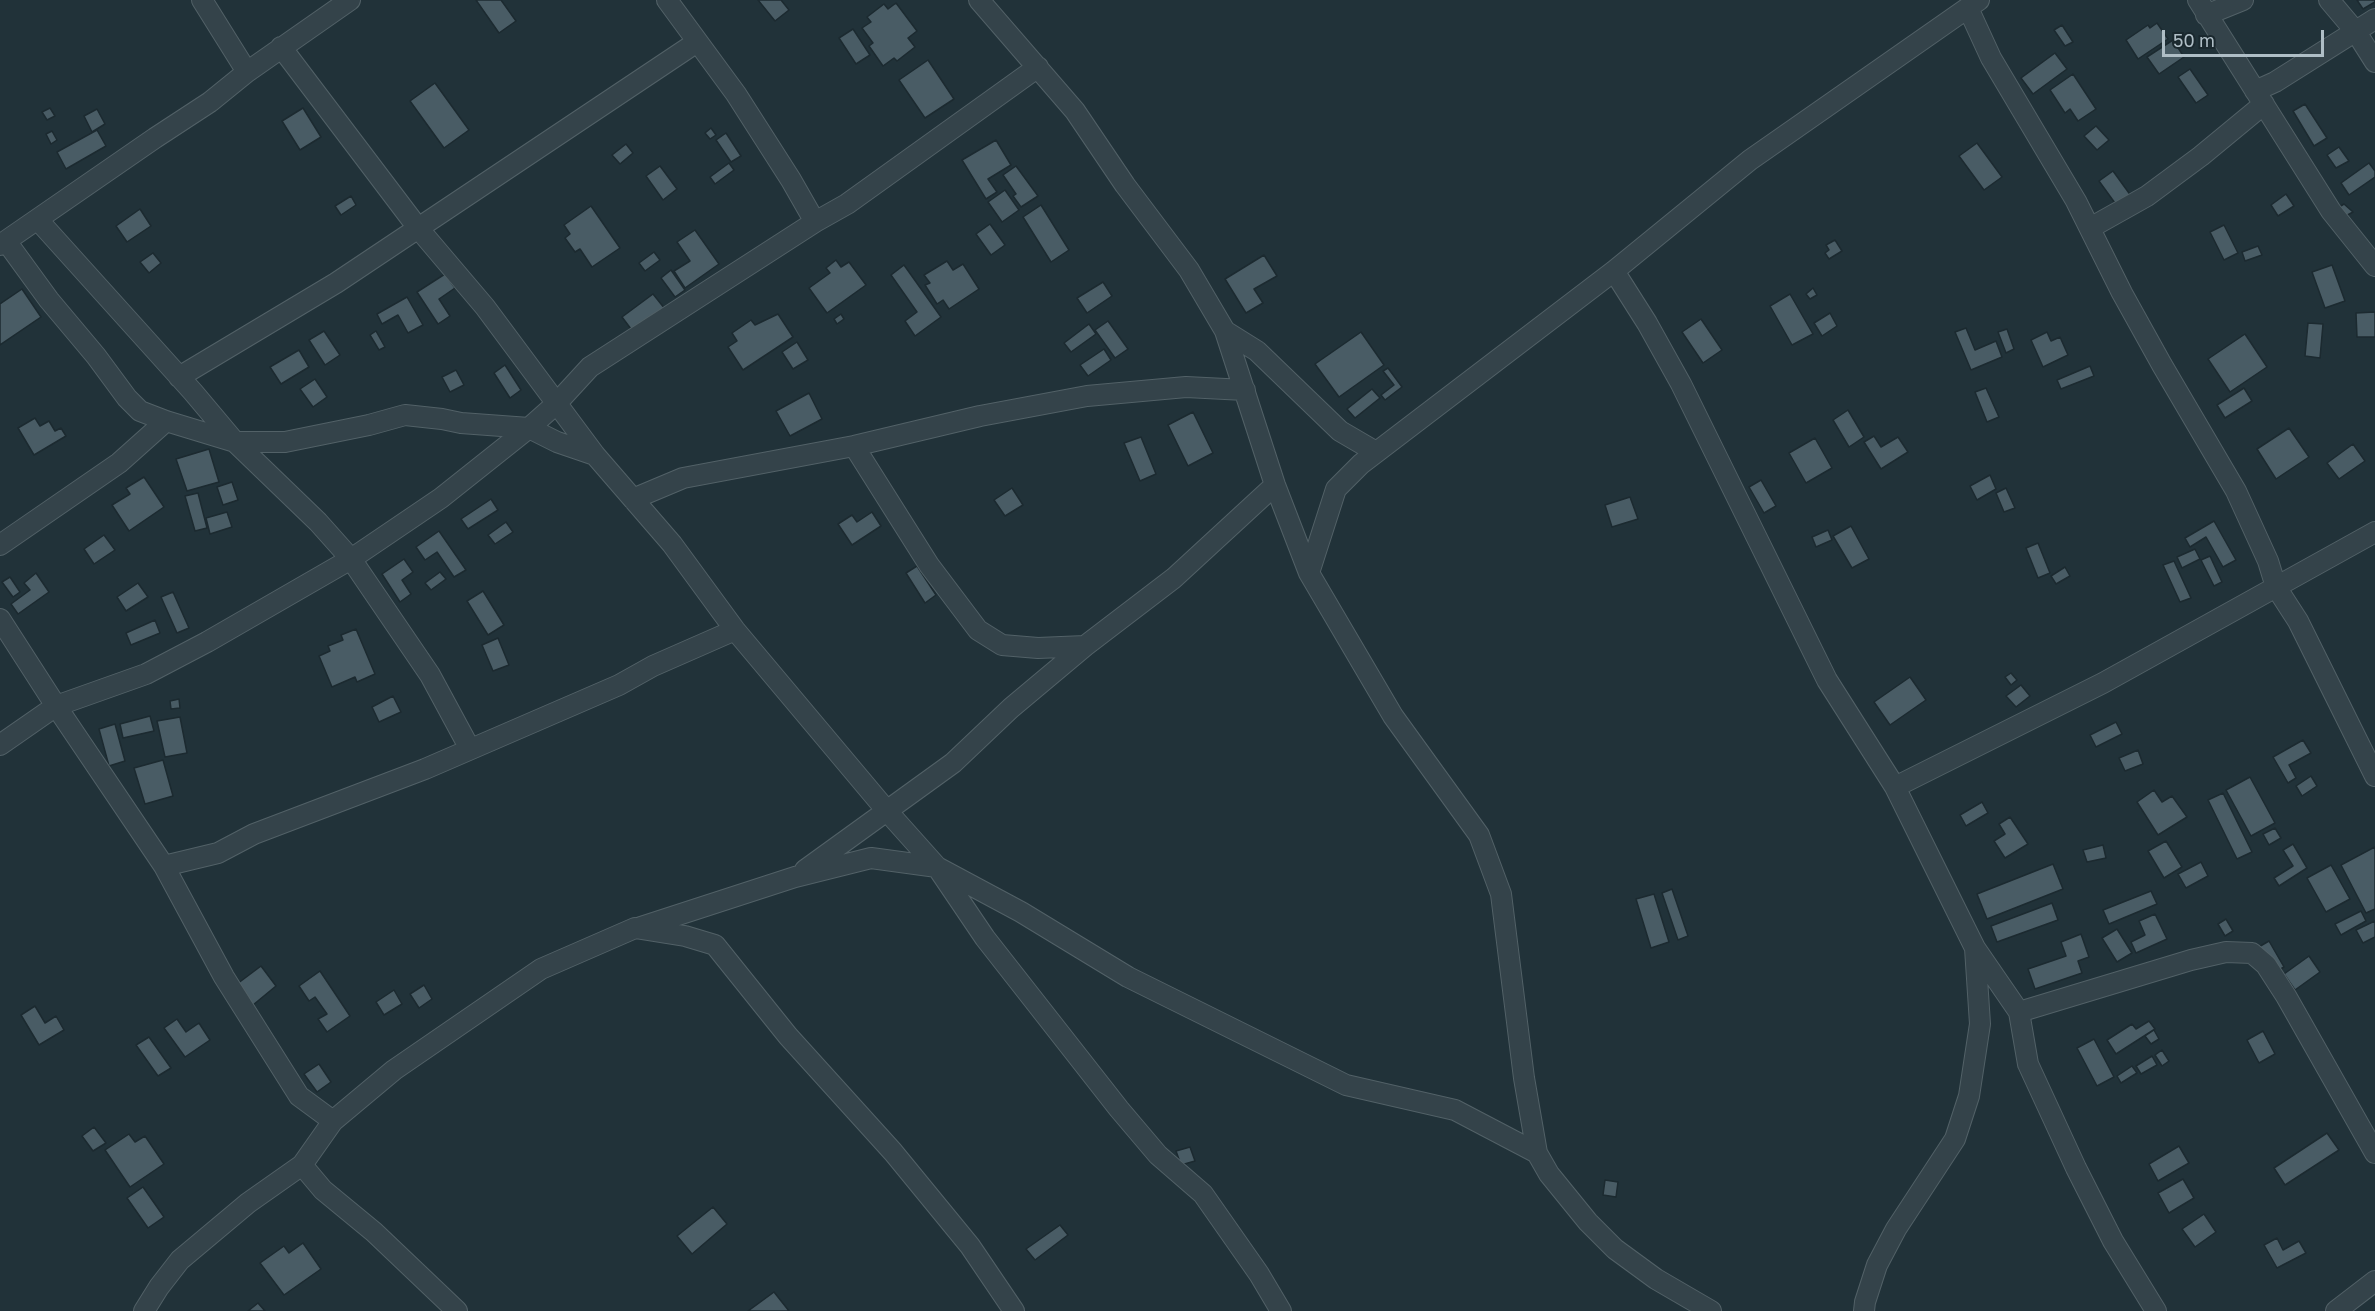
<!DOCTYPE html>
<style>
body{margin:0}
#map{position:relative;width:2375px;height:1311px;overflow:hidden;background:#213239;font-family:"Golos Text",sans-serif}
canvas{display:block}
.scale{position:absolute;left:2162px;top:30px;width:162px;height:27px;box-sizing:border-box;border:3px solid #afbec6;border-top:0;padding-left:8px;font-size:18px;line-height:21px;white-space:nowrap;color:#afbec6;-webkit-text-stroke:4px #1a282e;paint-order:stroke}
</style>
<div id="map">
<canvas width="2375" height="1311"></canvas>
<div class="scale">50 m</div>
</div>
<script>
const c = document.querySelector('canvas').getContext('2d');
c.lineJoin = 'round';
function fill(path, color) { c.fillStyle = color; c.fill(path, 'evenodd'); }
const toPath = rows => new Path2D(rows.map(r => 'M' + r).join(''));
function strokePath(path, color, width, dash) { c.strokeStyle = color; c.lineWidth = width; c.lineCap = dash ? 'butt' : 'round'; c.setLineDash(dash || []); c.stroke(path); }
const building = toPath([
 [476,0,501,0,516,21,499,33,476,0],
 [758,0,781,0,789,10,775,21,758,0],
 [2357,0,2375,0,2375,2,2363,9,2357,0],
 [896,3,917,31,908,38,915,47,897,61,894,58,883,66,869,46,873,43,862,28,871,22,867,17,884,4,888,9,896,3],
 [2157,23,2168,39,2138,59,2126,40,2148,25,2150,28,2157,23],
 [2062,25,2073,42,2065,46,2054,30,2062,25],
 [853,29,870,55,856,64,839,38,853,29],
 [2173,40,2184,57,2159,74,2147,57,2173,40],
 [2055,53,2067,69,2033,94,2021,78,2055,53],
 [928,60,954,99,925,118,899,80,928,60],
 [2190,69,2208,95,2196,103,2178,77,2190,69],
 [2073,74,2096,109,2078,121,2070,109,2065,113,2050,90,2073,74],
 [435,83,469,130,444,148,410,101,435,83],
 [2305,104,2327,138,2314,146,2293,111,2305,104],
 [50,108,55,116,47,120,42,112,50,108],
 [303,108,321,137,300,150,282,121,303,108],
 [97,109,105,124,92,132,84,116,97,109],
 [2096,126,2109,140,2097,150,2084,136,2096,126],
 [711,128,716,135,710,139,705,133,711,128],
 [97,130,106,146,66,169,57,152,97,130],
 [52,131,57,140,51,144,46,134,52,131],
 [726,133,741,156,731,162,716,140,726,133],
 [996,140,1011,165,988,179,997,192,986,199,962,160,996,140],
 [1977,143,2002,177,1984,190,1959,156,1977,143],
 [626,144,633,153,620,164,612,155,626,144],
 [2339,147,2349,161,2336,168,2327,155,2339,147],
 [729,163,734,170,715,184,710,177,729,163],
 [2369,163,2375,171,2375,177,2349,195,2341,183,2369,163],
 [660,166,677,189,663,200,646,176,660,166],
 [1016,166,1038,196,1021,207,1013,196,1016,194,1003,175,1016,166],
 [2113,171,2134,200,2120,210,2099,181,2113,171],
 [1005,190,1019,210,1002,222,988,202,1005,190],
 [2286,194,2294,206,2278,216,2271,205,2286,194],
 [351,196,356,205,341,215,335,206,351,196],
 [2344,204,2353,212,2342,218,2336,209,2344,204],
 [1041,205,1069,250,1051,262,1023,217,1041,205],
 [591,206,620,248,592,267,580,249,575,252,565,238,570,234,564,225,591,206],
 [140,209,151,226,127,242,116,226,140,209],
 [990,224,1005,245,991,255,976,234,990,224],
 [2224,225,2238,253,2224,260,2210,232,2224,225],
 [695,230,719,264,685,288,674,271,690,261,677,242,695,230],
 [1835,240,1842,251,1829,259,1825,253,1829,250,1826,245,1835,240],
 [2258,246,2262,255,2245,261,2242,252,2258,246],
 [654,252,660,260,645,271,639,263,654,252],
 [153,253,161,263,149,273,140,262,153,253],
 [1264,255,1277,276,1254,289,1263,303,1246,313,1225,279,1264,255],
 [836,260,841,267,849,262,866,285,827,313,809,288,830,273,826,268,836,260],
 [947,261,953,270,963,264,979,289,949,309,943,300,937,304,925,285,930,283,924,275,947,261],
 [904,265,941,317,915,336,905,321,917,312,891,275,904,265],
 [2332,265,2345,301,2325,308,2312,272,2332,265],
 [671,270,685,290,675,297,661,278,671,270],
 [445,274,455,288,439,299,450,316,438,324,417,292,445,274],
 [1103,282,1112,296,1087,313,1077,298,1103,282],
 [1813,288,1817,295,1810,299,1806,294,1813,288],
 [22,289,41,317,0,345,0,304,22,289],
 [653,294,665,309,634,333,622,317,653,294],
 [1790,294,1813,334,1792,345,1770,306,1790,294],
 [407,297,423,325,408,333,398,315,382,324,377,314,407,297],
 [2375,312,2375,337,2357,337,2356,313,2375,312],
 [1830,313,1837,326,1822,336,1814,323,1830,313],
 [778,314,793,337,743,370,728,347,737,341,732,333,751,320,755,325,778,314],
 [841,314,844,319,837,324,834,319,841,314],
 [1701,319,1722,350,1703,363,1682,332,1701,319],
 [1108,321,1128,349,1115,358,1095,330,1108,321],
 [2308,323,2323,324,2320,358,2305,356,2308,323],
 [1089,324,1096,334,1071,352,1064,343,1089,324],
 [1966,328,1975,350,1996,341,2002,357,1971,370,1955,332,1966,328],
 [2007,329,2014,349,2006,353,1998,332,2007,329],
 [324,331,340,355,325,365,309,340,324,331],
 [376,331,385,347,379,350,370,335,376,331],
 [1361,332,1384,365,1339,397,1315,364,1361,332],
 [2047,332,2051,341,2060,337,2068,355,2043,367,2031,340,2047,332],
 [2245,334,2267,367,2230,392,2208,359,2245,334],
 [797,342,808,360,793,369,782,352,797,342],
 [1104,349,1111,360,1088,376,1080,365,1104,349],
 [299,350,309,367,281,384,270,367,299,350],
 [505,365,521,390,510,398,494,373,505,365],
 [2090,366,2094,376,2061,389,2057,380,2090,366],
 [1388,368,1402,387,1385,400,1381,395,1394,385,1383,371,1388,368],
 [456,370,464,385,450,392,442,377,456,370],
 [315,379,327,397,313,407,300,389,315,379],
 [1986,388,1999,417,1987,422,1975,392,1986,388],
 [2244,388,2252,401,2225,418,2217,405,2244,388],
 [1372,389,1380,398,1355,418,1347,409,1372,389],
 [809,393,822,419,790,436,776,411,809,393],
 [1848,410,1864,437,1849,447,1833,420,1848,410],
 [1193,412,1213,453,1188,466,1168,425,1193,412],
 [35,418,40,426,49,421,55,431,61,428,66,436,34,455,18,428,35,418],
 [2289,428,2309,457,2276,479,2257,449,2289,428],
 [1874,436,1881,447,1898,437,1908,452,1881,469,1864,442,1874,436],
 [1141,437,1156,474,1140,481,1124,443,1141,437],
 [1815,438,1832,468,1806,483,1789,453,1815,438],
 [2353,444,2365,461,2339,479,2327,463,2353,444],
 [209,449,219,482,187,491,176,459,209,449],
 [1990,475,1996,489,1977,500,1970,486,1990,475],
 [144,477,164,507,129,531,112,505,130,494,126,488,144,477],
 [1761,480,1776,506,1764,513,1749,487,1761,480],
 [232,482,238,500,223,505,217,487,232,482],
 [1012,488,1023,505,1005,516,994,500,1012,488],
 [2006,488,2015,508,2004,512,1996,493,2006,488],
 [198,493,207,528,195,531,185,496,198,493],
 [1630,497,1638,519,1612,527,1605,505,1630,497],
 [491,499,498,510,468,529,461,519,491,499],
 [227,512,232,527,210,534,206,518,227,512],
 [872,512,881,526,852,545,838,524,852,515,857,522,872,512],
 [2214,521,2236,560,2223,567,2206,537,2190,547,2185,538,2214,521],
 [506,522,513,532,495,544,488,535,506,522],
 [1851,526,1869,559,1852,568,1833,536,1851,526],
 [1828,530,1832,540,1816,547,1812,537,1828,530],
 [439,531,466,570,454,577,437,552,425,560,416,547,439,531],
 [104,535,115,550,94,564,84,549,104,535],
 [2038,543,2050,573,2038,578,2026,548,2038,543],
 [2195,549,2200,559,2182,568,2177,557,2195,549],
 [2210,556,2222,582,2214,586,2201,560,2210,556],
 [404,559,413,572,402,580,411,594,400,602,382,574,404,559],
 [2174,561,2191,598,2180,602,2163,565,2174,561],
 [917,566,936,595,925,603,906,573,917,566],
 [2065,567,2070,576,2056,584,2051,576,2065,567],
 [440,572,446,579,431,590,425,583,440,572],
 [36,573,49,592,18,614,11,604,30,590,24,583,36,573],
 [10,577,20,592,13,597,2,582,10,577],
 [138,583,148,597,126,611,117,597,138,583],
 [483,591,504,625,488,635,467,601,483,591],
 [173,592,189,628,177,633,161,597,173,592],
 [155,620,160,633,131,645,126,633,155,620],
 [356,629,375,674,357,682,355,677,332,687,319,656,330,651,328,646,343,640,341,635,356,629],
 [498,638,509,665,493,671,482,645,498,638],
 [2011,673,2017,680,2011,685,2005,677,2011,673],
 [1910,677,1926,700,1890,725,1874,702,1910,677],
 [2021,685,2030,696,2016,707,2006,696,2021,685],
 [393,696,401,712,379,722,372,707,393,696],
 [179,699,180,708,171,709,170,701,179,699],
 [150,716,154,731,123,738,120,724,150,716],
 [180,717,187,753,165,757,157,721,180,717],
 [2116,722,2122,734,2096,747,2090,735,2116,722],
 [115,724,125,761,109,766,99,729,115,724],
 [2303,740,2311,753,2289,765,2296,778,2288,783,2273,757,2303,740],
 [2138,750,2143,764,2125,771,2119,758,2138,750],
 [163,760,173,796,145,804,134,768,163,760],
 [2311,776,2317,786,2302,796,2296,786,2311,776],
 [2250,777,2275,823,2251,836,2226,790,2250,777],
 [2154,790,2162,802,2172,796,2187,817,2158,835,2137,802,2154,790],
 [2223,793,2252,852,2237,859,2208,800,2223,793],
 [1982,802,1988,813,1966,826,1960,815,1982,802],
 [2010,817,2028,844,2005,858,1994,841,2005,834,1999,824,2010,817],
 [2275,828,2281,838,2269,845,2263,834,2275,828],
 [2166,841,2182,867,2164,878,2148,851,2166,841],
 [2293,844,2307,868,2279,886,2274,878,2293,866,2283,850,2293,844],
 [2103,845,2106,858,2087,862,2083,850,2103,845],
 [2375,847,2375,909,2366,913,2341,865,2375,847],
 [2201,862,2208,876,2186,888,2178,874,2201,862],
 [2053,864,2063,889,1987,919,1977,894,2053,864],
 [2331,865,2350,899,2326,912,2307,878,2331,865],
 [1672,889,1688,936,1678,940,1662,893,1672,889],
 [2151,891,2157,904,2109,924,2103,910,2151,891],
 [1654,894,1669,942,1651,948,1636,899,1654,894],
 [2052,903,2058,920,1997,942,1991,926,2052,903],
 [2361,911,2366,921,2341,935,2335,924,2361,911],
 [2155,914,2167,939,2136,953,2131,942,2145,935,2139,921,2155,914],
 [2226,919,2233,931,2225,936,2218,924,2226,919],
 [2375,921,2375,937,2363,943,2356,930,2375,921],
 [2117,929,2132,953,2117,962,2102,938,2117,929],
 [2081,934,2089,957,2078,961,2082,973,2035,989,2028,969,2066,956,2061,942,2081,934],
 [2269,941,2284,967,2272,974,2257,948,2269,941],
 [2309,956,2320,972,2295,990,2284,974,2309,956],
 [261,966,276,986,253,1005,237,984,261,966],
 [320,971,350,1016,327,1032,318,1019,327,1014,315,997,309,1001,299,986,320,971],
 [424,985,432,999,419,1008,410,994,424,985],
 [394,990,402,1004,384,1015,376,1002,394,990],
 [35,1006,45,1023,56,1016,64,1030,39,1045,21,1015,35,1006],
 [177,1019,186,1032,199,1023,210,1040,185,1057,164,1028,177,1019],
 [2149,1021,2155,1029,2116,1054,2107,1040,2132,1024,2136,1029,2149,1021],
 [2154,1030,2159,1039,2151,1044,2145,1036,2154,1030],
 [2263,1031,2275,1054,2259,1063,2247,1040,2263,1031],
 [149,1037,171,1068,158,1076,136,1045,149,1037],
 [2094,1039,2114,1077,2097,1086,2077,1048,2094,1039],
 [2162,1050,2169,1061,2162,1066,2155,1055,2162,1050],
 [2152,1056,2157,1065,2141,1074,2136,1066,2152,1056],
 [319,1064,331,1082,317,1092,304,1074,319,1064],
 [2132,1066,2137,1073,2121,1083,2117,1076,2132,1066],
 [94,1127,106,1143,93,1151,82,1136,94,1127],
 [2327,1133,2339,1150,2285,1185,2274,1168,2327,1133],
 [129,1134,135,1142,145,1136,164,1164,130,1187,105,1150,129,1134],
 [2179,1146,2189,1163,2158,1181,2149,1164,2179,1146],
 [1190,1147,1195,1161,1181,1165,1176,1151,1190,1147],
 [2183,1179,2194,1198,2169,1213,2158,1193,2183,1179],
 [1605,1180,1618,1182,1616,1197,1603,1195,1605,1180],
 [143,1187,164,1217,148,1228,127,1198,143,1187],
 [713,1207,727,1224,692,1254,677,1236,713,1207],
 [2204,1214,2216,1232,2195,1247,2182,1229,2204,1214],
 [1060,1225,1068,1235,1035,1260,1026,1249,1060,1225],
 [2277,1238,2283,1250,2299,1241,2306,1253,2277,1268,2264,1245,2277,1238],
 [303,1243,321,1269,284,1295,260,1263,284,1246,289,1253,303,1243],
 [774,1292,789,1311,748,1311,774,1292],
 [258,1303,265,1311,248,1311,258,1303]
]);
fill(building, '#495c65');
strokePath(building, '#1c2a30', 1.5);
const street = toPath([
 [202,0,247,72],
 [979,0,1075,111,1125,185,1189,270,1225,331,1275,485,1309,573,1393,716,1479,835,1501,894,1524,1078,1537,1153,1549,1174,1588,1222,1615,1249,1656,1279,1711,1311],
 [2198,0,2331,211,2375,266],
 [2329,0,2356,32,2375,62],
 [1968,8,1991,58,2076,201,2122,293,2162,365,2236,491,2268,561,2276,587,2298,621,2375,776],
 [2206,15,2243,0],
 [281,47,418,228,485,307,595,455,672,544,735,630,887,811,937,867,985,938,1119,1109,1158,1155,1203,1194,1259,1274,1281,1311],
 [2255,91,2275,82,2375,19],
 [38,220,193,392,235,442,318,522,351,559,430,675,470,749],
 [815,222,847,204,1038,67],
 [2090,228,2147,196,2201,156,2264,104],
 [6,241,49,300,96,356,127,398,140,411,166,421,235,442,285,442,369,425,405,415,442,419,461,423,529,428,557,442,595,455],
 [0,245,155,138,210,102,247,72,350,0],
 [1614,271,1647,323,1681,384,1827,680,1895,787,1975,948,2019,1012,2028,1064,2076,1168,2113,1241,2156,1311],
 [1225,331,1257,351,1340,431,1376,452],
 [179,377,336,283,697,42],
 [854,446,929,565,978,630,1002,645,1038,648,1085,646,1174,578,1275,485],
 [633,499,683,478,854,446,980,416,1087,396,1186,387,1245,390],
 [0,545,119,463,166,421],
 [1309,573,1336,489,1361,464,1614,271,1750,160,1979,0],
 [0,619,56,706,164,866,224,977,299,1096,333,1121],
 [0,745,56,706,146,674,207,642,351,559,441,498,529,428,556,404,590,367,815,222,791,180,736,94,667,0],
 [1895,787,2103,683,2375,532],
 [164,866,218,853,254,834,425,769,619,685,653,666,735,630],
 [805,870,953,763,1011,708,1085,646],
 [641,927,795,877,871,858,937,867,1021,912,1128,977,1346,1085,1455,1110,1537,1153],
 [2019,1012,2191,960,2226,952,2252,953,2266,965,2286,996,2375,1153],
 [302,1165,323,1190,374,1232,457,1311],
 [144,1311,159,1287,180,1260,248,1203,302,1165,333,1121,394,1070,541,969,635,928,685,936,715,945,788,1036,893,1152,970,1246,1014,1311],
 [1864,1311,1865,1302,1877,1265,1896,1229,1955,1139,1969,1096,1980,1024,1975,948],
 [2336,1311,2375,1281]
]);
strokePath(street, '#526167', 22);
strokePath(street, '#34434a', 20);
</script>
